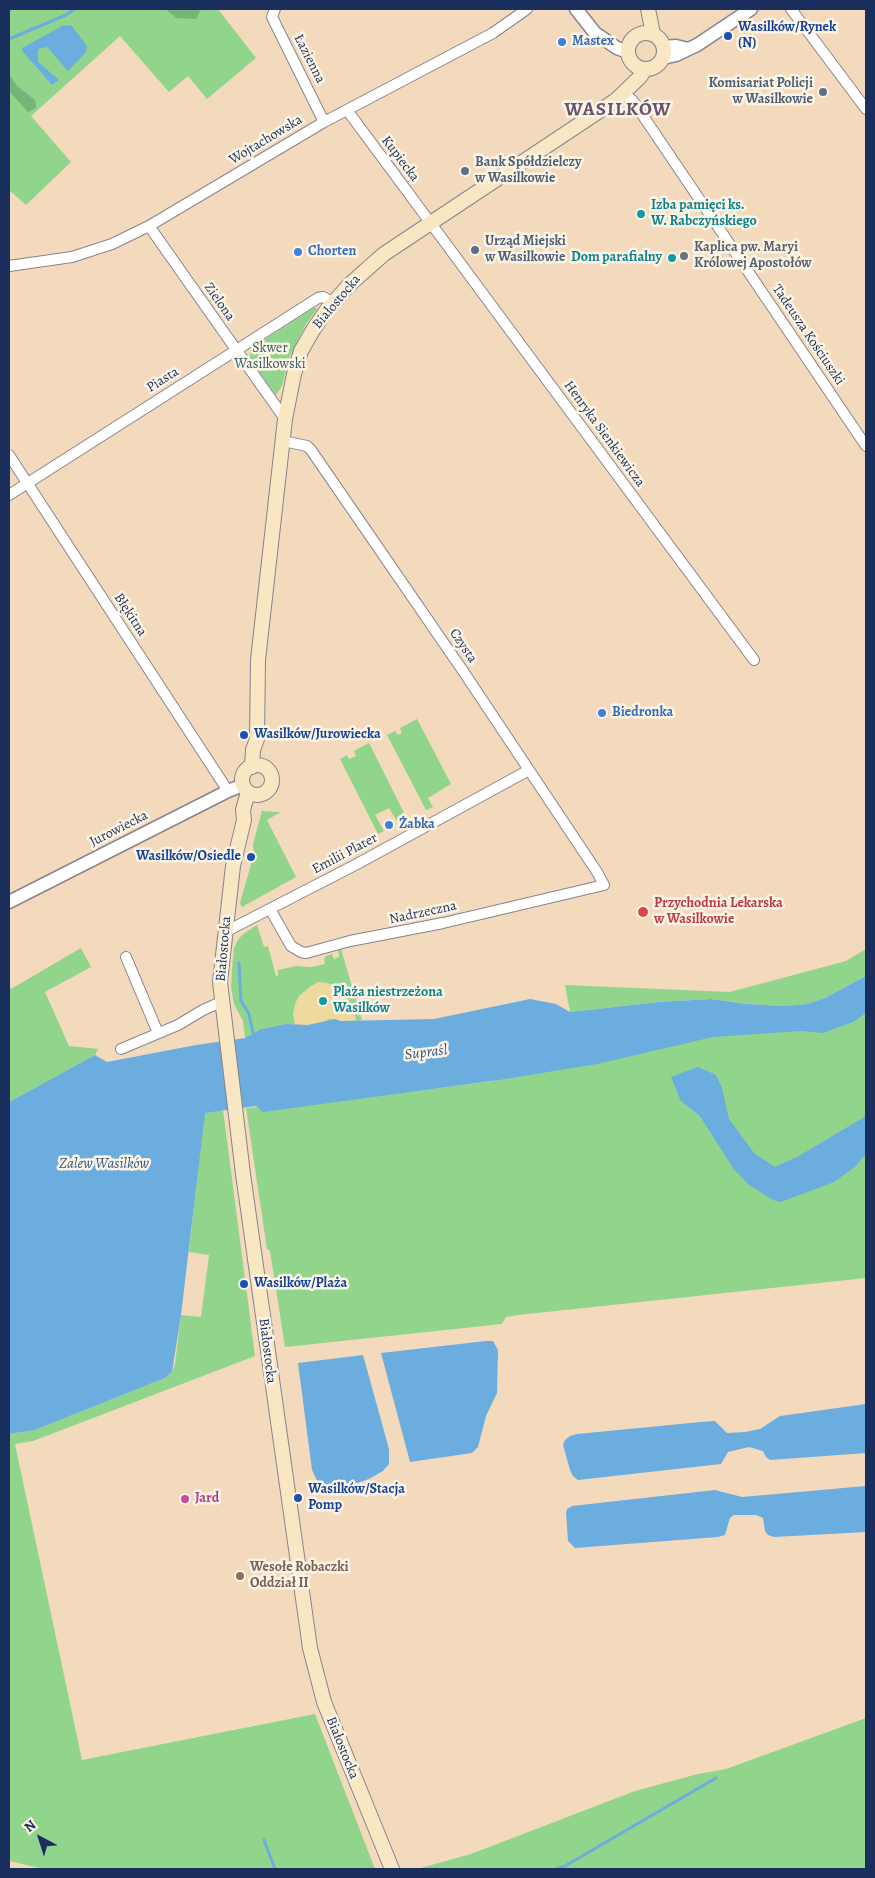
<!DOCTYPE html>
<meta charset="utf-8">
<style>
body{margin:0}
#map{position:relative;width:875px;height:1878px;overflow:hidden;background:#f3dabc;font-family:Alegreya,serif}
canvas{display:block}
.frame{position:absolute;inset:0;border:10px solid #1b2f5e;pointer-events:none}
.north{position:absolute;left:15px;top:1813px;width:50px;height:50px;-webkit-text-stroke:4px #fcf5e5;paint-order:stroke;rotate:320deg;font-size:14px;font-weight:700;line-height:20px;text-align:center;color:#1b2f5e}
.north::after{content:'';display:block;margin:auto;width:18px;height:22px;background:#1b2f5e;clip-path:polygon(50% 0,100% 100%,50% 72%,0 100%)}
</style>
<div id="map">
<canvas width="875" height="1878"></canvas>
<div class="frame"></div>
<div class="north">N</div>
</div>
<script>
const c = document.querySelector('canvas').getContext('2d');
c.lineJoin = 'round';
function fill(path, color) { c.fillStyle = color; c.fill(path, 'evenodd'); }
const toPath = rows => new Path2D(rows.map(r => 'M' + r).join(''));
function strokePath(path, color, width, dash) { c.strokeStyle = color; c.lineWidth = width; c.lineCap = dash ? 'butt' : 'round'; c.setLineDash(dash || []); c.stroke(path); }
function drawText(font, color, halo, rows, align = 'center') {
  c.font = font + ' Alegreya,serif'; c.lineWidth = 5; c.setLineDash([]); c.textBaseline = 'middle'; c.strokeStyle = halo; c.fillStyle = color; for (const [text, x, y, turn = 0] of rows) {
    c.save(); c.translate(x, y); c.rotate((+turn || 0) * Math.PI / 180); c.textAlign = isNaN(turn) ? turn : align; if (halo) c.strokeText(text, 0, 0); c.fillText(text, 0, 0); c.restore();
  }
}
fill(toPath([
 [9,9,218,9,256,58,207,99,188,76,169,92,120,36,31,116,71,162,26,205,9,190],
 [315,307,317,309,306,324,289,358,282,386,276,395,250,360,250,349],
 [417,719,451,784,428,798,433,807,426,810,387,735,395,731,398,735,402,733,400,728],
 [369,743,407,819,398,823,389,808,375,815,384,831,378,834,340,759,347,755,349,759,356,756,354,751],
 [262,811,281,812,267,820,296,877,242,907,240,903,254,854,253,844],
 [257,925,264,947,268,946,276,976,278,976,278,970,296,966,311,967,325,964,324,959,326,956,332,954,334,959,339,957,338,949,341,949,362,1020,308,1025,286,1024,261,1029,245,1038,243,1021,234,1004,231,987,232,968,234,948,238,940,242,935],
 [81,948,91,967,45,992,69,1046,98,1049,95,1055,9,1102,9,986,11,989],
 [866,949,866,976,825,998,807,1004,785,1006,746,1004,711,999,659,1002,570,1012,565,985,730,992,846,961],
 [866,999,866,1278,518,1315,506,1317,502,1324,285,1347,270,1251,267,1249,246,1108,401,1093,494,1081,506,1069],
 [223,1110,255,1356,33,1441,15,1444,82,1760,315,1714,375,1869,44,1869,9,1861,9,1434,35,1430,165,1378,172,1372,175,1364,181,1315,201,1317,209,1255,189,1252,204,1113],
 [866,1718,866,1869,417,1869,471,1854,635,1791,698,1774,726,1769]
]), '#91d48c');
fill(toPath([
 [166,9,201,9,196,19,176,18],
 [9,74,17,86,35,100,36,108,28,112,9,91]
]), '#74b678');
fill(toPath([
 [318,982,328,983,339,989,348,999,354,1010,356,1021,340,1021,335,1019,329,1019,324,1023,308,1025,295,1025,293,1014,295,1004,299,996,311,986]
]), '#eeda9e');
fill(toPath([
 [71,25,87,46,86,52,68,71,47,47,38,49,38,62,59,80,52,85,23,52,22,48,62,26],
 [866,976,866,1013,853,1022,823,1033,801,1031,713,1037,597,1064,499,1080,263,1112,256,1106,205,1113,181,1315,172,1372,165,1378,35,1430,9,1434,9,1102,95,1055,107,1062,196,1045,245,1038,261,1029,286,1024,308,1025,335,1019,340,1021,434,1019,530,999,556,1004,570,1012,659,1002,711,999,746,1004,785,1006,807,1004,825,998],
 [698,1067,716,1075,722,1088,729,1119,754,1153,775,1167,799,1156,866,1116,866,1154,856,1166,834,1182,781,1202,773,1200,748,1184,733,1168,700,1116,681,1101,671,1077],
 [486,1341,493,1341,498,1350,497,1393,486,1416,478,1447,472,1453,410,1462,381,1353],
 [363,1355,389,1449,389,1464,383,1471,369,1479,346,1487,322,1491,312,1470,298,1363],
 [866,1404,866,1453,770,1460,766,1457,763,1451,749,1447,728,1452,721,1464,578,1480,573,1476,570,1470,563,1445,565,1440,570,1436,577,1434,701,1422,715,1421,727,1433,745,1432,760,1429,780,1416],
 [866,1486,866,1532,774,1537,768,1535,765,1531,763,1518,756,1515,734,1515,730,1518,725,1535,718,1537,575,1548,568,1541,566,1513,567,1509,572,1506,715,1490,742,1497]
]), '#6cade0');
strokePath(toPath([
 [9,39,66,15,74,9],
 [239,963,241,1001,249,1014,253,1033],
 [264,1840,275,1869],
 [556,1869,565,1866,716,1778]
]), '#6cade0', 3);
const minor = toPath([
 [275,9,272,17,324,122],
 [791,9,866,109],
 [623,93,633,101,866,446],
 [347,110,754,660],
 [149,226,285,419],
 [9,266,72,257,112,244,149,226,324,122,493,33,527,9],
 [9,455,228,791],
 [9,495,318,298,323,297,333,302],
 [270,909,291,946,301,952,306,953,350,941,443,923,604,885,597,872,463,671,311,450,307,446,283,441],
 [225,932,357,864,529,770],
 [126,957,158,1033],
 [121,1049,178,1025,203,1010,221,1002]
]);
const tertiary = toPath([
 [576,9,595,33,617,48,628,52],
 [664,47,676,46,688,49],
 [663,58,676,55,697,45,751,9],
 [9,902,228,791,243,785]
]);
const secondary = toPath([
 [648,9,653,34],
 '628 51a18 18 0 1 1 36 0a18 18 0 1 1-36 0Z',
 '242 780a15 15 0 1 1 30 0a15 15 0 1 1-30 0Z',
 [252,767,253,750,257,739,258,660,285,419,294,374,301,351,313,330,326,311,349,285,384,254,616,100,640,77,645,69],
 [248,792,243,810,244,820,233,866,220,982,243,1174,310,1648,324,1702,392,1869]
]);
strokePath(minor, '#87848d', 12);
strokePath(tertiary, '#87848d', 15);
strokePath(secondary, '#87848d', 16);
strokePath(minor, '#fff', 10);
strokePath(tertiary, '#fff', 12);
strokePath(secondary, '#f9e7c3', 14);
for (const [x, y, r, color] of [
 [728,36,5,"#1a4fb4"],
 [562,42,5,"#3f7fe0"],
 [823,92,5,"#5c6f8a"],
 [465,171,5,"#5c6f8a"],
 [641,214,5,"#0f9aa8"],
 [475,250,5,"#5c6f8a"],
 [298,252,5,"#3f7fe0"],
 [684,256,5,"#6b7280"],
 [672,258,5,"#0f9aa8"],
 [602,713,5,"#3f7fe0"],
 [244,735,5,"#1a4fb4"],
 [389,825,5,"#3f7fe0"],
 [251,857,5,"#1a4fb4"],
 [643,912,6,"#e0444e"],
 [323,1001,5,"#0f9aa8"],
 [244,1284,5,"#1a4fb4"],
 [298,1498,5,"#1a4fb4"],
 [185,1499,5,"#d1479c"],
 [240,1576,5,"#8d6e63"]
]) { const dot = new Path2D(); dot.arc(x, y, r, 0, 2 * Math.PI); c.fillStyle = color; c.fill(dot); strokePath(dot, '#fcf5e5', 2); }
drawText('bold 14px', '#164399', '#fcf5e5', [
 ["Wasilków/Rynek",738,28],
 ["(N)",738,44],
 ["Wasilków/Jurowiecka",254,735],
 ["Wasilków/Osiedle",241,857,"right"],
 ["Wasilków/Plaża",254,1284],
 ["Wasilków/Stacja",308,1490],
 ["Pomp",308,1506]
], 'left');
drawText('bold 14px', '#366cbe', '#fcf5e5', [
 ["Mastex",572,42],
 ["Chorten",308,252],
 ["Biedronka",612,713],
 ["Żabka",399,825]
], 'left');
drawText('14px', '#1b2f5e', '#fcf5e5', [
 ["Łazienna",309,59,63],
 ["Wojtachowska",266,140,-31],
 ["Kupiecka",400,159,53],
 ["Zielona",219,302,55],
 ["Białostocka",337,302,-50],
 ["Tadeusza Kościuszki",808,335,56],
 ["Piasta",163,380,-32],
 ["Henryka Sienkiewicza",604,434,54],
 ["Błękitna",130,615,57],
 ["Czysta",463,646,56],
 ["Jurowiecka",119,829,-27],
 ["Emilii Plater",345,854,-28],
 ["Nadrzeczna",423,913,-12],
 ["Białostocka",224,949,-85],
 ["Białostocka",267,1351,83],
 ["Białostocka",342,1748,68]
]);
drawText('bold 14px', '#4e5e75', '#fcf5e5', [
 ["Komisariat Policji",813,84,"right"],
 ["w Wasilkowie",813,100,"right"],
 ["Bank Spółdzielczy",475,163],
 ["w Wasilkowie",475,179],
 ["Urząd Miejski",485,242],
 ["w Wasilkowie",485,258]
], 'left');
drawText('bold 14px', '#0d838f', '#fcf5e5', [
 ["Izba pamięci ks.",651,206],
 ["W. Rabczyńskiego",651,222],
 ["Dom parafialny",662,258,"right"],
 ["Plaża niestrzeżona",333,993],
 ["Wasilków",333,1009]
], 'left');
drawText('bold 14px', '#5b616d', '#fcf5e5', [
 ["Kaplica pw. Maryi",694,248],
 ["Królowej Apostołów",694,264]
], 'left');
drawText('14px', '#38586a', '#fcf5e5', [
 ["Skwer",270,349],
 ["Wasilkowski",270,365]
]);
drawText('bold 14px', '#be3a42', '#fcf5e5', [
 ["Przychodnia Lekarska",654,904],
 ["w Wasilkowie",654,920]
], 'left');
drawText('bold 14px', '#b23c85', '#fcf5e5', [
 ["Jard",195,1499]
], 'left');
drawText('bold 14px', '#785e54', '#fcf5e5', [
 ["Wesołe Robaczki",250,1568],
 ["Oddział II",250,1584]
], 'left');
drawText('italic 15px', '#335585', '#fcf5e5', [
 ["Supraśl",426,1053,-7],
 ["Zalew Wasilków",104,1164]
]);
c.letterSpacing = '1px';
drawText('bold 19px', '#65546e', '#fcf5e5', [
 ["WASILKÓW",618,110]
]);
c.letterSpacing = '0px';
</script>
